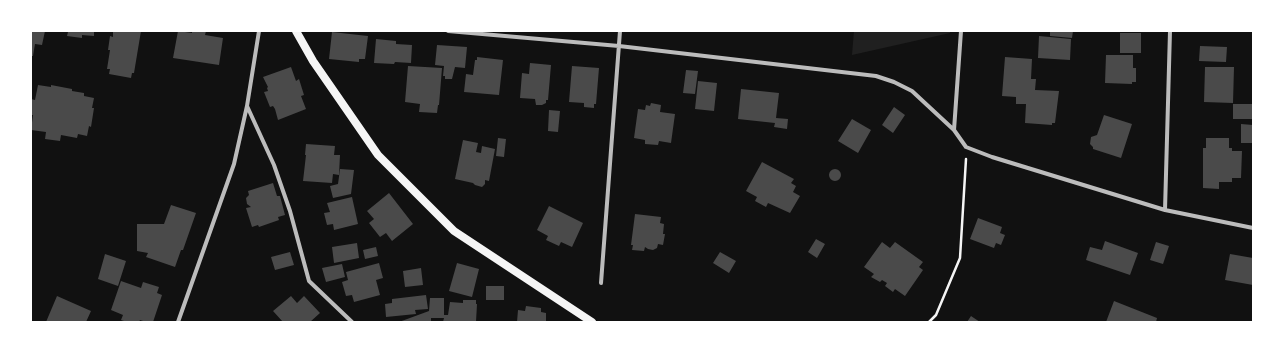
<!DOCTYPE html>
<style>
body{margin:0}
#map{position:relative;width:1284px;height:353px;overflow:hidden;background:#111;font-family:Ubuntu,sans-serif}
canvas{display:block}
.frame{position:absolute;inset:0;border:32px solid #fff;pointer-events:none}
</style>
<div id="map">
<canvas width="1284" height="353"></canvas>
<div class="frame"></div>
</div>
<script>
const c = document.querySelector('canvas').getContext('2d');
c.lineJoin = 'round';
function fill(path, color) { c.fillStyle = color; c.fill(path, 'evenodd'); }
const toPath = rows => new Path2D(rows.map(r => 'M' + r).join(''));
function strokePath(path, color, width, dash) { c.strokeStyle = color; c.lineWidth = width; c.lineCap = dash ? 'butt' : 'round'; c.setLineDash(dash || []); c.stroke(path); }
fill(toPath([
 [854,31,950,31,950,33,852,55]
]), '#202020');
fill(toPath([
 [31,31,45,31,42,45,35,44,33,56,31,56],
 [65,31,94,31,94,36,82,35,82,38,67,36,68,32],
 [113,31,141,31,134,73,132,73,131,78,109,74,110,69,107,69,110,50,108,50,110,36,113,37],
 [178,31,192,33,192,31,206,31,205,35,223,38,219,65,173,58],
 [1050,31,1073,31,1072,38,1050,36],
 [332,32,368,36,365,59,359,59,359,62,329,59],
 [1120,33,1141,33,1141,53,1120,53],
 [1039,36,1071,39,1070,60,1038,58],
 [376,39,396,41,396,44,412,45,411,63,395,62,394,64,374,63],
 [437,45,467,47,465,68,455,67,452,79,445,79,445,76,443,76,444,66,435,65],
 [1200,46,1227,47,1226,62,1199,61],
 [1106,55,1133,55,1133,68,1136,68,1136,82,1132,82,1132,84,1105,83],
 [477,57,503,60,499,95,464,92,466,74,473,75,475,60,477,60],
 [1005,57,1032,59,1031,79,1036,79,1035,90,1059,91,1055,123,1052,123,1052,125,1025,123,1026,104,1016,104,1016,97,1002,96],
 [530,63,551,65,548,100,546,100,546,103,542,105,536,105,535,99,520,98,522,73,529,74],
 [408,66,442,68,439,105,438,105,437,113,419,112,420,104,405,102],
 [572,66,599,68,596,104,594,104,594,108,584,107,584,103,569,102],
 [291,67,296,81,299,79,304,95,301,96,306,109,278,120,275,109,273,106,270,107,264,92,268,91,267,88,268,87,263,77],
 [1205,67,1234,67,1233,103,1204,102],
 [686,70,698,71,695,94,683,93],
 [698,81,717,83,714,111,695,109],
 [38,85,51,87,51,85,72,89,72,91,84,93,84,96,94,98,92,108,94,108,91,127,89,126,87,136,78,134,77,138,61,135,60,141,45,139,46,132,31,130,33,115,31,115,31,99,35,100],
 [741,89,779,93,776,118,788,119,787,129,774,127,775,123,738,119],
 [651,103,661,105,660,112,675,114,671,143,659,141,658,145,645,144,645,140,634,138,638,109,645,110,646,105,650,106],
 [1233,104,1253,104,1253,119,1233,119],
 [894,107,905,115,893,133,882,125],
 [549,110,560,111,558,132,548,131],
 [1104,115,1132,124,1121,158,1093,149,1093,147,1090,144,1091,137,1097,135],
 [852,119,871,130,858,153,838,141],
 [1241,124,1253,125,1253,143,1241,143],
 [498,138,506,139,504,157,496,156],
 [1206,138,1229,138,1229,148,1232,148,1232,151,1242,151,1241,178,1232,178,1232,182,1219,182,1219,189,1203,188,1203,148,1206,148],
 [463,140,478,143,476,152,481,153,482,146,495,149,489,181,485,180,485,184,482,187,475,185,473,183,455,179],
 [306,144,335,146,334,155,340,155,339,175,333,174,332,183,303,181,306,155,305,155],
 [762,162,794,179,791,183,796,186,793,192,800,196,790,213,768,203,766,207,755,201,757,197,746,191],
 '829 175a6 6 0 1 1 12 0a6 6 0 1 1-12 0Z',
 [340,169,354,170,351,194,333,198,330,186,338,184],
 [273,183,277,196,280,196,285,215,278,217,279,220,259,227,258,225,252,227,246,208,251,207,247,204,246,198,249,195,248,191],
 [389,193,413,224,392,241,386,233,380,237,369,223,374,219,367,211],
 [352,197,358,224,334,230,333,224,327,225,324,213,330,212,327,203],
 [171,205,196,213,183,250,181,250,175,267,146,257,148,253,137,251,137,224,164,224],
 [549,206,583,223,572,247,561,242,559,246,546,240,548,236,537,230],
 [635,214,661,217,660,223,664,224,663,234,665,234,663,245,658,244,657,248,653,250,648,249,645,247,644,251,632,250,633,245,631,245],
 [978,218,1002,227,1000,233,1005,235,1001,245,996,243,994,248,970,239],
 [816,239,825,244,817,258,808,252],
 [1105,241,1138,253,1130,275,1086,260,1090,247,1102,250],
 [882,242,890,248,895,242,923,262,919,267,923,270,905,296,895,289,893,292,885,286,887,283,882,280,880,282,871,277,874,274,864,267],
 [1156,242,1169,246,1163,264,1150,260],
 [357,243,359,258,334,263,332,247],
 [376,247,378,256,365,259,363,250],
 [290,252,294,265,275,270,271,257],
 [720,252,736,261,729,273,713,263],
 [105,254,126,261,118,286,98,279],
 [1230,254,1253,258,1253,285,1225,280],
 [379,263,383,278,376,280,380,295,354,302,352,295,346,296,342,282,348,280,346,272],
 [457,263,479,269,472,297,449,291],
 [342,264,345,277,326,282,322,268],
 [421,268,423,285,405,287,403,271],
 [121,281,141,288,143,282,159,287,157,293,162,295,153,322,146,322,140,320,139,322,127,322,121,320,123,315,111,310],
 [486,286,504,286,504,300,486,300],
 [426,295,428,309,415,310,416,314,386,317,385,304,392,303,392,299],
 [57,296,91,311,86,322,46,322],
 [291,296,297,303,304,296,320,313,310,322,283,322,273,311],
 [430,298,444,298,444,315,448,315,450,302,463,303,463,300,476,300,476,304,477,304,476,322,443,322,444,318,431,318,431,322,399,322,429,311],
 [1114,301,1157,318,1156,322,1106,322],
 [526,306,541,308,541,312,546,313,546,322,517,322,518,310,525,311],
 [971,316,980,322,967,322]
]), '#4a4a4a');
strokePath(toPath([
 [929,322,936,315,960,258,966,159]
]), '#f5f5f5', 2.5);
strokePath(toPath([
 [448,31,619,46,876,76,894,82,912,91,954,130,966,147,992,157,1165,210,1253,228],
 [247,106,274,165,290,211,309,281,352,322],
 [954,130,961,31],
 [1165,210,1170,31],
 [601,283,620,31],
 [178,322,234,164,247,106,259,31]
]), '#bcbcbc', 4);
strokePath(toPath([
 [296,31,313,61,378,155,454,231,592,322]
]), '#f5f5f5', 8);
</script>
